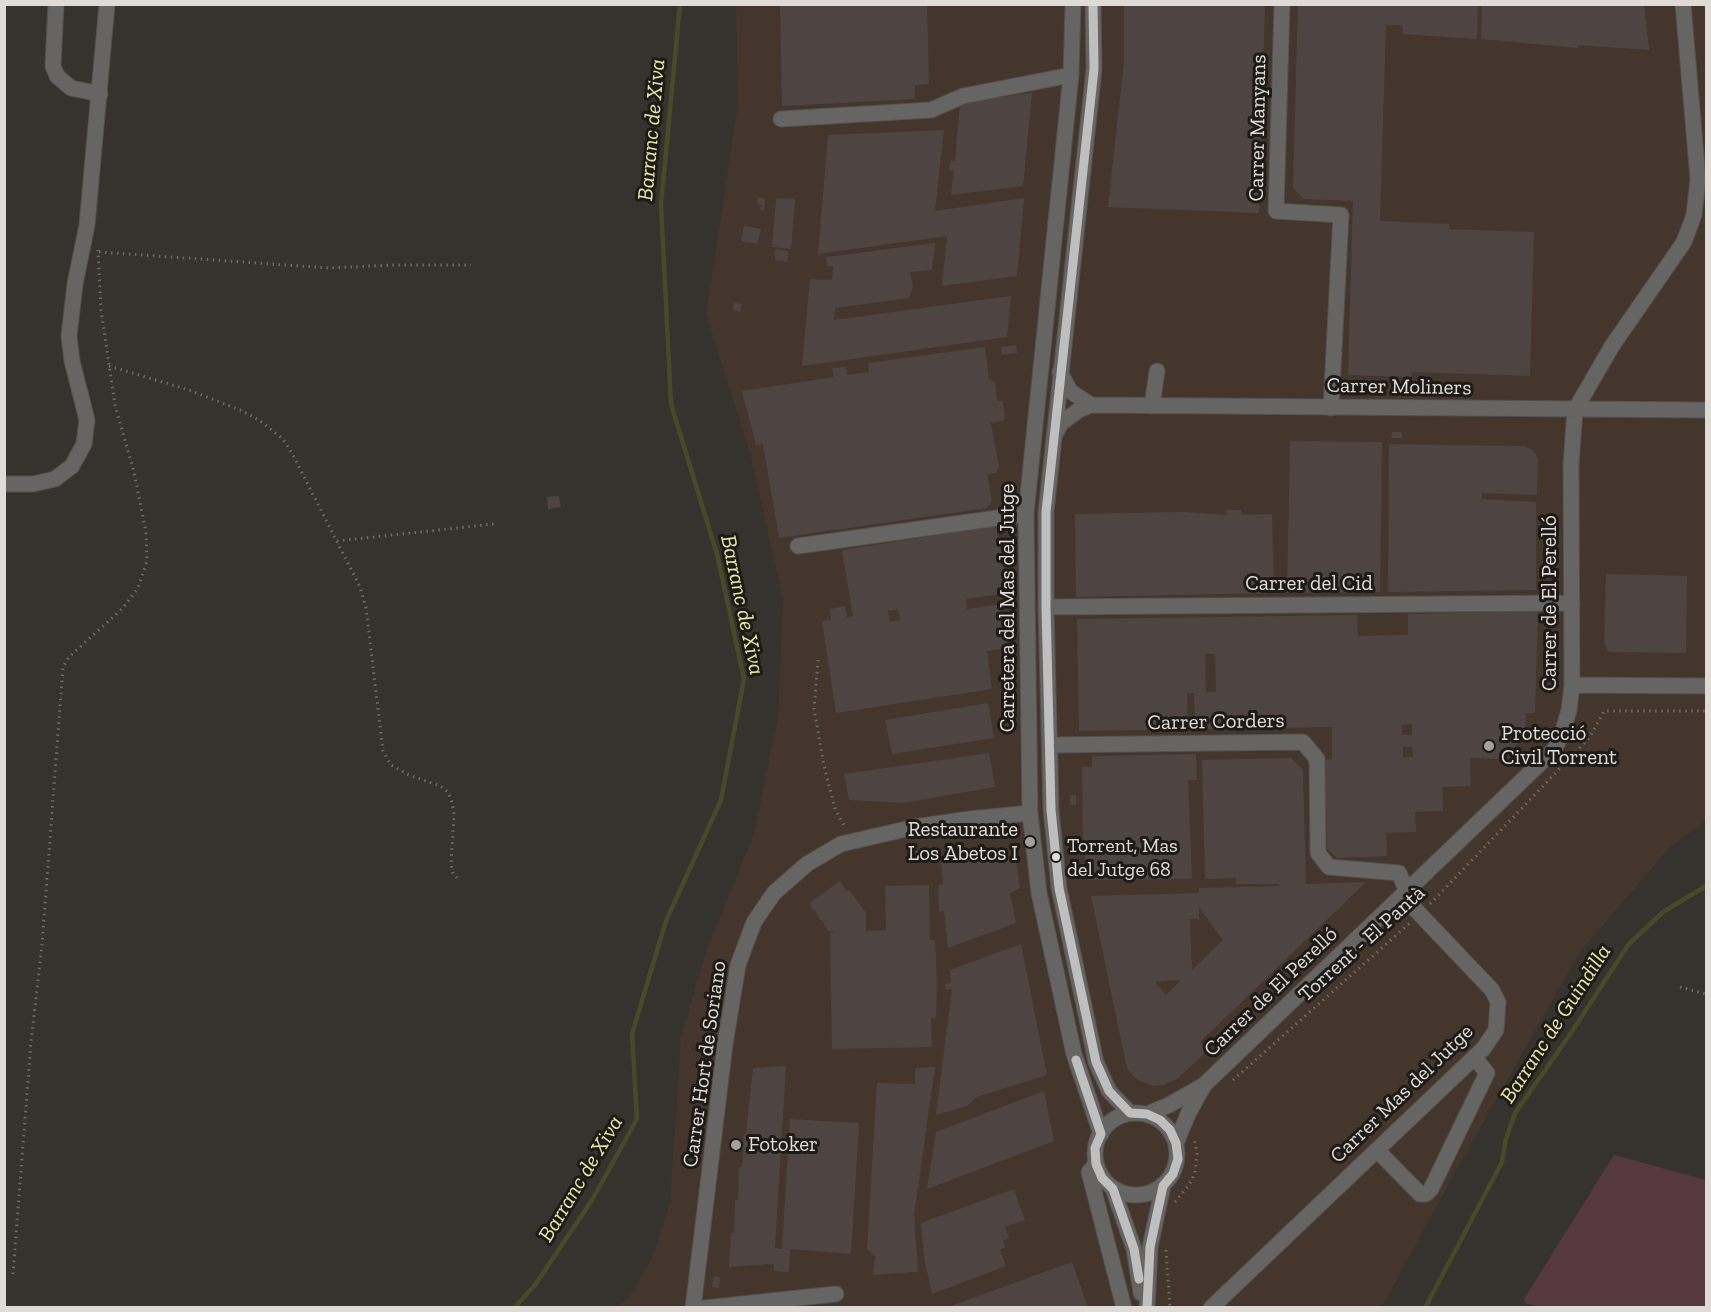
<!DOCTYPE html>
<meta charset="utf-8">
<style>
body{margin:0}
#map{position:relative;width:1711px;height:1312px;overflow:hidden;background:#36322e;font-family:"Zilla Slab",serif}
canvas{display:block}
.frame{position:absolute;inset:0;border:6px solid #e1dbd7;pointer-events:none}
</style>
<div id="map">
<canvas width="1711" height="1312"></canvas>
<div class="frame"></div>
</div>
<script>
const c = document.querySelector('canvas').getContext('2d');
c.lineJoin = 'round';
function fill(path, color) { c.fillStyle = color; c.fill(path, 'evenodd'); }
const toPath = rows => new Path2D(rows.map(r => 'M' + r).join(''));
function strokePath(path, color, width, dash) { c.strokeStyle = color; c.lineWidth = width; c.lineCap = dash ? 'butt' : 'round'; c.setLineDash(dash || []); c.stroke(path); }
function drawText(font, color, halo, rows, align = 'center') {
  c.font = font + ' "Zilla Slab",serif'; c.lineWidth = 6; c.setLineDash([]); c.textBaseline = 'middle'; c.strokeStyle = halo; c.fillStyle = color; for (const [text, x, y, turn = 0] of rows) {
    c.save(); c.translate(x, y); c.rotate((+turn || 0) * Math.PI / 180); c.textAlign = isNaN(turn) ? turn : align; if (halo) c.strokeText(text, 0, 0); c.fillText(text, 0, 0); c.restore();
  }
}
fill(toPath([
 [736,5,1706,5,1706,821,1670,847,1580,952,1459,1165,1382,1307,611,1308,628,1299,652,1259,670,1203,681,1036,707,949,754,834,778,716,783,599,750,453,706,314,738,104]
]), '#44362d');
fill(toPath([
 [1614,1155,1706,1180,1706,1307,1540,1308,1525,1303,1524,1299]
]), '#55393f');
strokePath(toPath([
 [514,1308,535,1285,592,1200,637,1119,632,1034,666,921,721,800,744,679,717,554,671,404,661,204,680,4],
 [1425,1308,1502,1162,1506,1139,1515,1113,1571,1033,1628,945,1663,912,1706,886]
]), '#484928', 4.5);
fill(toPath([
 [780,4,927,4,929,84,915,85,914,99,782,106],
 [1124,4,1265,4,1259,213,1108,207,1124,61],
 [1298,4,1478,4,1477,39,1402,34,1403,25,1386,25,1380,221,1449,224,1449,229,1534,232,1530,376,1412,372,1411,377,1348,375,1353,201,1304,199,1293,188],
 [1482,4,1644,4,1649,50,1578,45,1578,48,1481,39],
 [1032,93,1023,186,951,195,954,171,949,170,951,160,955,161,960,103],
 [944,130,935,211,1024,198,1017,276,942,286,947,236,818,254,828,135],
 [758,197,765,199,764,211,761,210,760,208,763,205,757,204],
 [776,198,795,199,791,249,772,247],
 [744,226,761,229,757,244,741,241],
 [935,243,932,270,910,272,913,286,909,298,835,308,834,320,1011,296,1007,337,802,366,810,279,832,280,833,266,827,266,826,257],
 [775,249,788,251,787,262,775,260],
 [734,303,741,304,740,312,733,310],
 [1016,345,1017,353,1002,355,1001,347],
 [985,347,989,379,995,382,997,401,1003,401,1005,418,1002,421,991,423,999,468,996,473,987,474,992,501,987,508,779,538,763,444,756,445,742,391,834,377,832,368,846,367,847,375,869,372,868,363],
 [1364,381,1377,382,1377,387,1363,387],
 [1392,432,1402,432,1402,438,1391,438],
 [1290,441,1382,442,1380,592,1287,593],
 [1389,444,1523,446,1533,450,1538,458,1537,495,1482,493,1482,499,1536,502,1536,590,1388,592],
 [559,496,561,507,548,509,547,497],
 [1226,510,1241,510,1242,515,1272,514,1274,593,1076,597,1075,514,1184,512,1227,515],
 [996,526,1001,552,1002,551,1007,593,966,599,967,609,1001,604,1008,648,987,651,992,689,836,713,822,621,831,620,830,609,845,606,847,617,853,616,842,550],
 [898,609,900,620,890,622,888,611],
 [1606,574,1687,576,1686,653,1609,652,1604,643],
 [1538,611,1535,713,1526,713,1525,736,1501,759,1470,758,1471,786,1442,787,1443,811,1415,812,1416,832,1386,833,1387,856,1337,858,1327,849,1325,760,1332,759,1332,727,1195,729,1194,693,1187,693,1188,729,1079,731,1077,619,1357,615,1358,636,1408,635,1408,614],
 [1205,654,1215,654,1216,692,1206,692],
 [1412,724,1412,735,1402,735,1402,725],
 [1403,747,1412,747,1413,757,1403,757],
 [988,703,994,738,892,754,885,720],
 [989,753,995,787,903,803,849,800,844,774],
 [1196,754,1197,780,1188,780,1192,879,1088,880,1083,842,1082,767,1092,767,1092,756],
 [1291,758,1303,770,1306,884,1366,882,1200,1042,1207,1051,1177,1079,1163,1085,1153,1086,1138,1080,1128,1070,1125,1059,1091,896,1199,893,1199,888,1279,886,1279,884,1236,884,1236,878,1205,879,1202,760],
 [1199,907,1223,940,1192,970,1190,919,1199,919],
 [1181,980,1166,995,1155,982,1162,981],
 [1070,795,1076,795,1076,805,1070,805],
 [933,849,933,856,916,858,915,851],
 [1003,853,1010,859,1016,858,1020,888,1010,893,1016,923,948,948,944,911,939,912,938,885,943,885,941,862,967,860,967,855],
 [840,881,847,891,849,890,866,913,866,931,886,930,885,886,929,885,930,940,935,940,937,983,936,1018,931,1018,932,1047,832,1049,830,933,833,933,833,931,831,932,827,930,823,921,819,919,815,911,811,908,810,903],
 [1021,944,1047,1075,976,1097,967,1106,936,1115,952,989,946,990,945,984,951,983,950,970],
 [786,1066,775,1248,782,1249,790,1119,859,1123,851,1254,790,1249,789,1272,774,1271,774,1264,729,1267,731,1233,734,1233,735,1200,738,1200,739,1167,742,1167,744,1134,746,1134,753,1068],
 [935,1067,914,1215,918,1272,873,1275,875,1256,867,1249,877,1083,915,1084,915,1068],
 [1044,1091,1054,1141,927,1189,936,1132],
 [1014,1189,1025,1220,1005,1227,1009,1238,1003,1240,1005,1247,1000,1250,1006,1266,932,1294,924,1257,921,1223],
 [1072,1262,1088,1308,948,1308,948,1307],
 [714,1276,720,1277,719,1288,712,1287]
]), '#4e4542');
const minor = toPath([
 [56,4,53,66,57,76,71,88,100,94],
 [1073,4,1071,75,1026,514,1030,813,1039,893,1074,1054,1101,1134],
 [1093,4,1094,69,1046,512,1046,607,1051,810,1059,888,1096,1062,1109,1091,1130,1113],
 [1282,4,1276,211,1341,215,1331,408],
 [781,119,931,110,963,96,1071,75],
 [1060,372,1070,391,1091,405],
 [1152,406,1157,371],
 [1054,437,1061,423,1079,410,1091,405,1706,410],
 [4,484,33,484,55,479,72,466,84,444,87,420,72,361,69,336,75,284,87,225,107,4],
 [798,546,1026,514],
 [1046,607,1572,603],
 [1572,685,1706,686],
 [1050,745,1303,742,1317,759,1318,853,1329,867,1399,873,1414,908,1492,990,1498,1002,1496,1030,1483,1049,1211,1308],
 '1095 1154a41 41 0 1 1 82 0a41 41 0 1 1-82 0Z',
 [1147,1114,1169,1105,1204,1085,1554,750,1562,734,1569,710,1572,685,1571,465,1575,410,1612,346,1684,242,1694,215,1698,179,1683,4],
 [1176,1143,1189,1112,1204,1085],
 [1377,1150,1420,1194,1426,1194,1431,1189,1487,1073,1474,1057],
 [1096,1164,1089,1172,1124,1308],
 [1113,1189,1134,1249,1141,1293],
 [693,1308,725,1044,738,965,754,922,774,893,807,864,841,844,915,827,969,819,1030,813],
 [704,1308,836,1294],
 [1147,1308,1150,1247,1163,1186]
]);
strokePath(minor, '#54504d', 17);
strokePath(toPath([
 [99,252,329,268,394,265,471,265],
 [109,366,189,390,240,410,259,420,283,439,293,455,360,587,366,608,383,751,391,765,409,775,440,786,448,792,452,802,454,814,451,864,453,873,457,878],
 [337,541,494,524],
 [818,660,814,709,824,766,835,809,846,829],
 [1430,904,1590,737,1604,711,1706,711],
 [1680,987,1706,994],
 [1233,1080,1410,923],
 [1175,1202,1189,1185,1195,1173,1197,1153,1194,1138],
 [1166,1250,1170,1308],
 [13,1274,31,1042,42,945,63,667,69,657,123,608,138,588,147,561,146,532,134,472,115,405,101,310,98,250]
]), '#6e6c6a', 3, [1.5, 4.5]);
strokePath(minor, '#666563', 15);
strokePath(toPath([
 [1093,4,1094,69,1046,512,1046,607,1051,810,1059,888,1096,1062,1109,1091,1130,1113,1147,1114,1160,1120,1170,1130,1176,1143,1178,1159,1173,1174,1163,1186,1150,1247,1147,1308],
 [1076,1060,1101,1134,1095,1148,1096,1164,1102,1178,1113,1189,1134,1249,1139,1279]
]), '#bfbfbf', 9);
for (const [x, y, r, color] of [
 [1489,746,6,"#a5a09c"],
 [1030,842,6,"#a5a09c"],
 [1056,857,5,"#e1dbd7"],
 [736,1145,6,"#a5a09c"]
]) { const dot = new Path2D(); dot.arc(x, y, r, 0, 2 * Math.PI); c.fillStyle = color; c.fill(dot); strokePath(dot, '#1e1a17', 2); }
drawText('20px', '#e1dbd7', '#1e1a17', [
 ["Torrent, Mas",1067,846],
 ["del Jutge 68",1067,870]
], 'left');
drawText('21px', '#e1dbd7', '#1e1a17', [
 ["Carrer Manyans",1258,128,-89],
 ["Carrer Moliners",1399,387,1],
 ["Carrer del Cid",1309,584],
 ["Carrer de El Perelló",1550,603,-90],
 ["Carretera del Mas del Jutge",1008,608,-90],
 ["Carrer Corders",1216,722,-1],
 ["Torrent - El Pantà",1362,944,-42],
 ["Carrer de El Perelló",1271,992,-44],
 ["Carrer Hort de Soriano",705,1064,-82],
 ["Carrer Mas del Jutge",1402,1094,-44]
]);
drawText('21px', '#e1dbd7', '#1e1a17', [
 ["Protecció",1501,734],
 ["Civil Torrent",1501,758],
 ["Restaurante",1018,830,"right"],
 ["Los Abetos I",1018,854,"right"],
 ["Fotoker",748,1145]
], 'left');
drawText('italic 22px', '#e6e7a6', '#1e1a17', [
 ["Barranc de Xiva",652,130,-85],
 ["Barranc de Xiva",742,605,78],
 ["Barranc de Guindilla",1556,1024,-57],
 ["Barranc de Xiva",581,1179,-59]
]);
</script>
